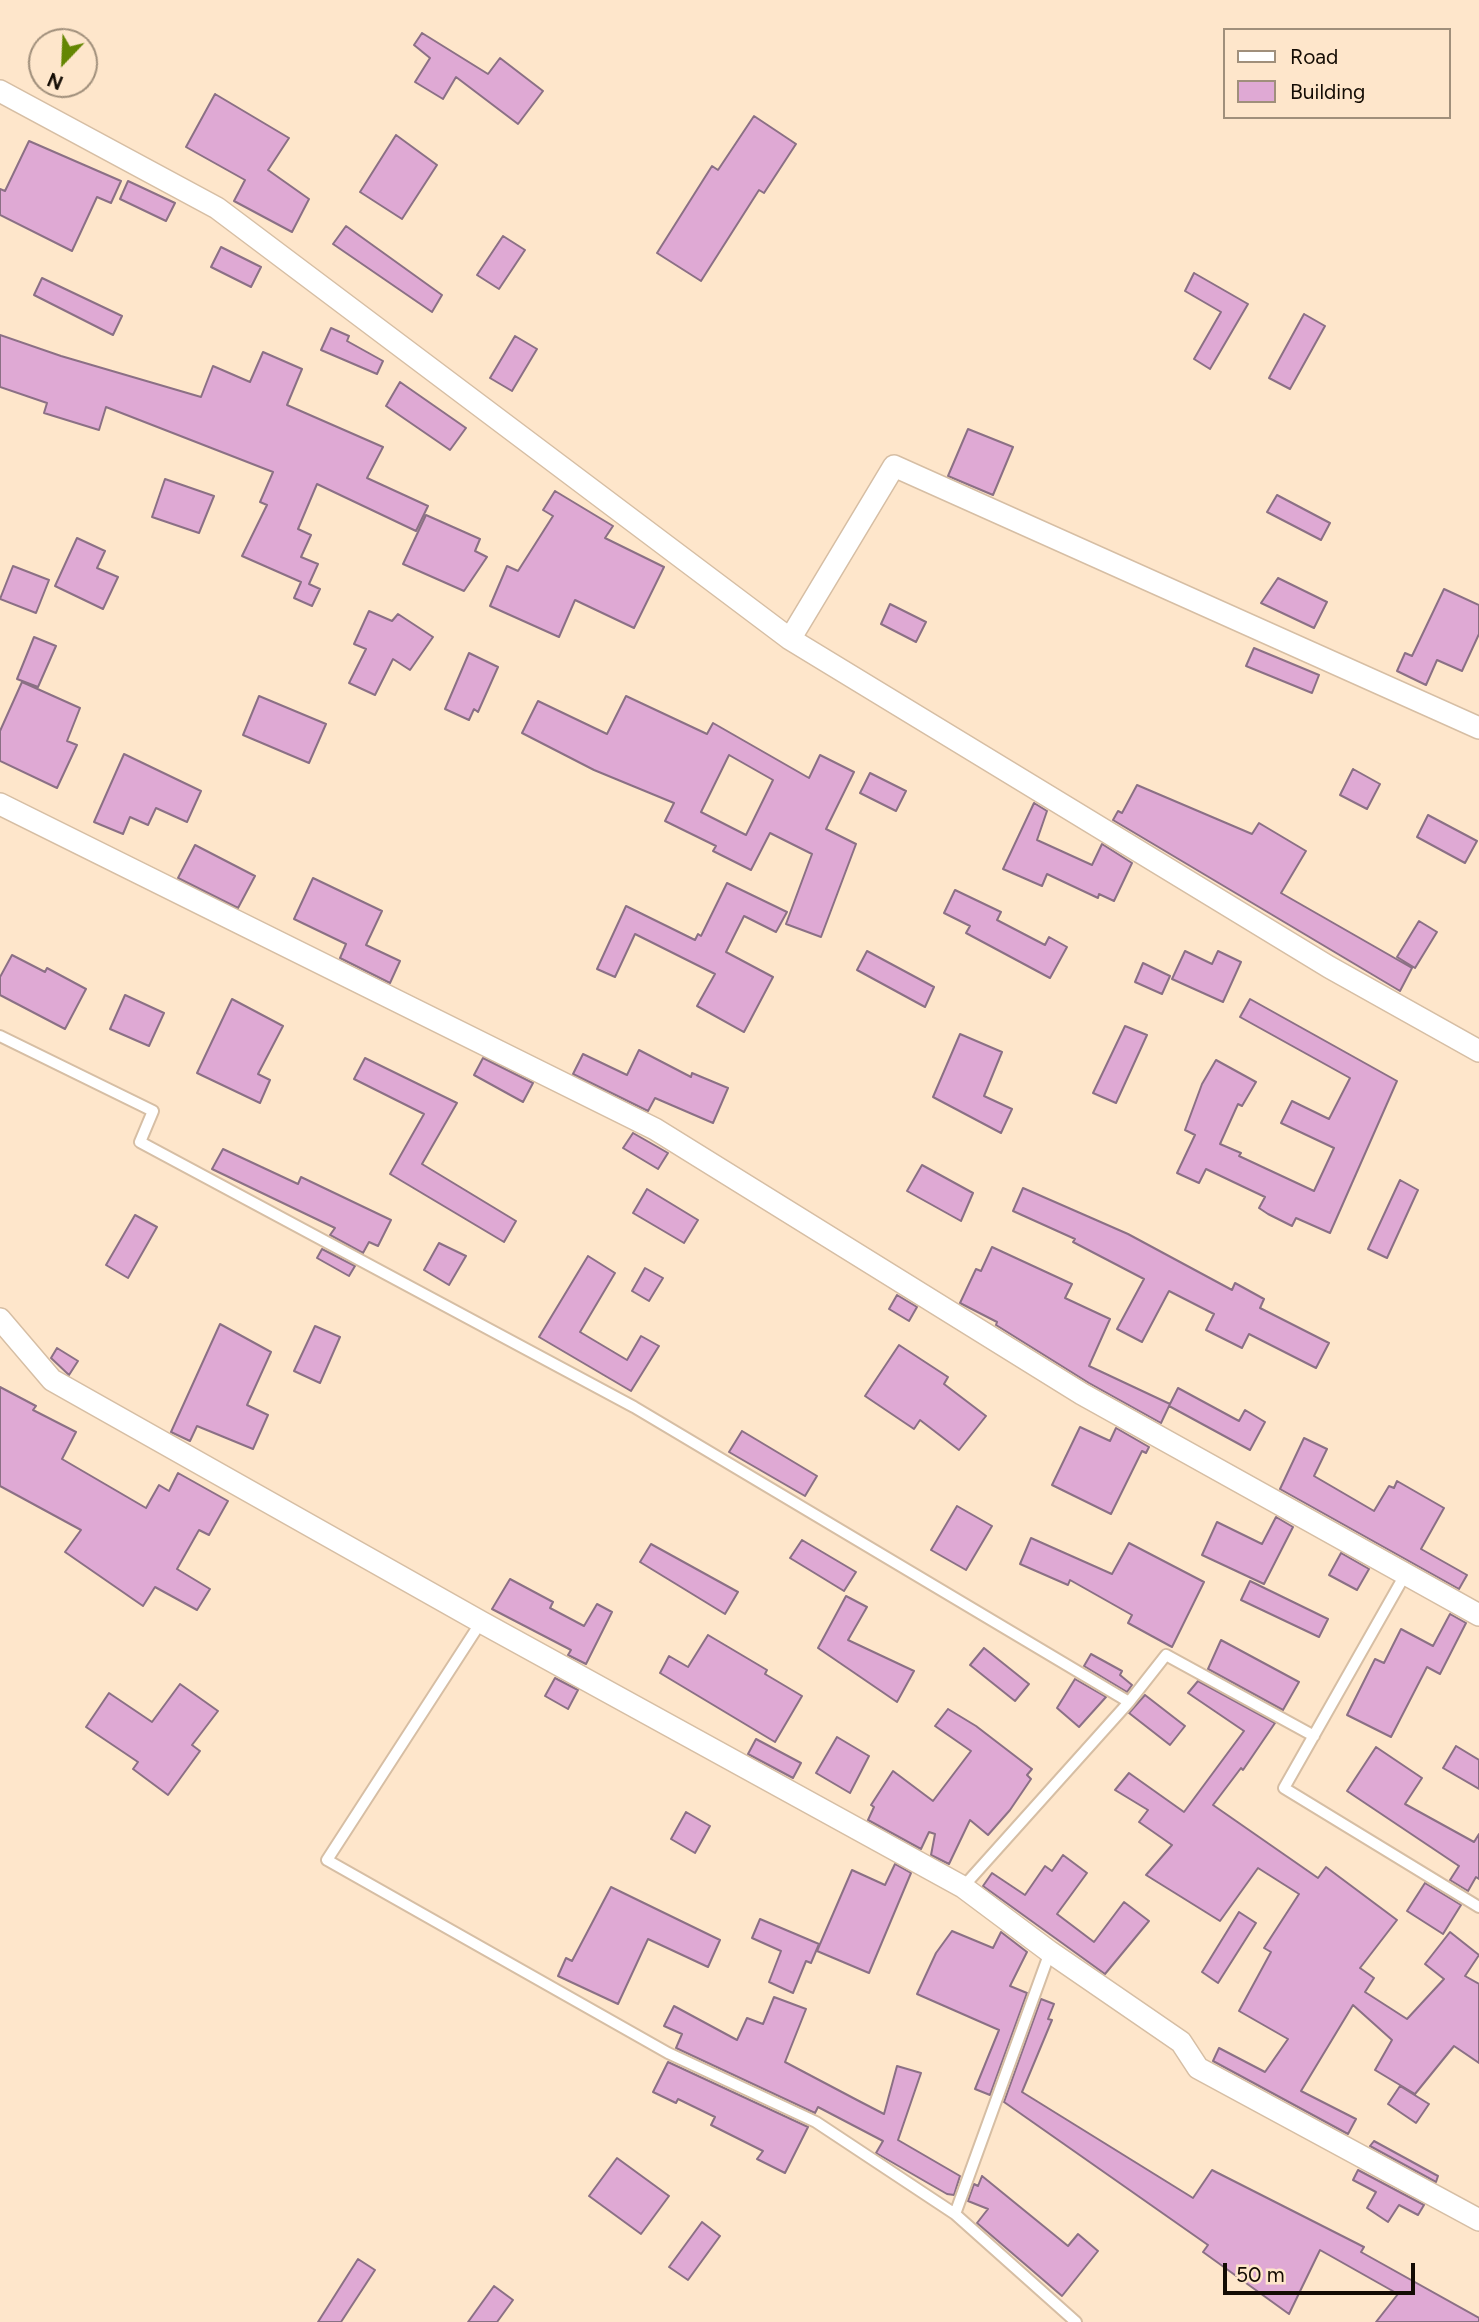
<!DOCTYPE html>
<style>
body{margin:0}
#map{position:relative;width:1479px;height:2322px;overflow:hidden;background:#fee6cb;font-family:Figtree,sans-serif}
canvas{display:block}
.legend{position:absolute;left:1223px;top:28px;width:228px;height:91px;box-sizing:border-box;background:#fee6cb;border:2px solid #a08f7b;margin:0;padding:9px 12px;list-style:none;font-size:21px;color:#140c04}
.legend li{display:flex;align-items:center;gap:14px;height:35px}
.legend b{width:35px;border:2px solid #a08f7b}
.north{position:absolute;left:28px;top:28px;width:70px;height:70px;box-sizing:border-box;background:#fee6cb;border:2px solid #a08f7b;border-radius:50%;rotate:203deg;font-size:19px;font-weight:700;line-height:28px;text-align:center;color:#140c04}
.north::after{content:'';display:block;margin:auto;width:24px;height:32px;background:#648602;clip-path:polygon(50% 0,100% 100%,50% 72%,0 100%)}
.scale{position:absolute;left:1223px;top:2263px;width:192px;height:32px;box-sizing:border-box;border:4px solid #140c04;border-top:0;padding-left:9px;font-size:21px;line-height:24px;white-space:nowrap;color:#140c04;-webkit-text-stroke:5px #fee6cb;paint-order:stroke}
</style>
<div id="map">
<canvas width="1479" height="2322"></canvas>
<ul class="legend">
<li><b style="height:9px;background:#fff"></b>Road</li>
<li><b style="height:19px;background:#dfa9d4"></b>Building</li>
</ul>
<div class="north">N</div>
<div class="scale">50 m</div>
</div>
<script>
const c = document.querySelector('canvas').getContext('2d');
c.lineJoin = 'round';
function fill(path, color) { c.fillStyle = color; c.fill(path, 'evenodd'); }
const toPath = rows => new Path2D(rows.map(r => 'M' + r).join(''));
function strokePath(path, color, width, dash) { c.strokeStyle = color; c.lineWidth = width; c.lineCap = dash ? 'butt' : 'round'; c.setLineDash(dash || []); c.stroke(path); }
const building = toPath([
 [422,33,488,74,500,58,543,91,518,124,456,77,443,99,415,82,430,58,414,45,422,33],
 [215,94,289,138,268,170,309,199,292,232,234,201,245,180,186,147,215,94],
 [754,116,796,144,764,193,759,190,701,281,657,253,712,166,718,170,754,116],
 [396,135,437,165,402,219,360,192,396,135],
 [29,141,121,181,111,203,97,197,72,251,0,215,0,189,5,191,29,141],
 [128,181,175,203,166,221,120,199,128,181],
 [346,226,442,295,432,312,333,244,346,226],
 [503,236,525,250,499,289,477,275,503,236],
 [221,247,261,267,251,287,211,267,221,247],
 [1194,273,1248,304,1210,369,1194,359,1221,312,1185,291,1194,273],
 [42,278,122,316,113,335,34,295,42,278],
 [1304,314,1325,326,1290,389,1269,378,1304,314],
 [331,328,349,336,347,341,383,361,377,374,321,350,331,328],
 [0,335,61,356,201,397,213,366,250,382,263,352,302,369,287,405,383,447,367,478,428,506,416,531,317,484,298,529,311,535,301,557,318,564,309,584,320,589,312,606,294,598,301,582,242,556,267,505,260,502,273,472,106,407,99,430,44,413,47,403,0,387,0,335],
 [515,336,537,349,512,391,490,378,515,336],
 [400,382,466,428,450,450,386,406,400,382],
 [968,429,1013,447,993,495,948,476,968,429],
 [165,479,214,496,199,533,152,517,165,479],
 [555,491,613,526,605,538,664,567,634,628,575,600,559,637,490,606,507,566,518,571,553,516,543,510,555,491],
 [1277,495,1330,523,1321,540,1267,512,1277,495],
 [426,515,480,539,475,551,487,557,464,591,403,564,426,515],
 [77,538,105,551,97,568,118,577,103,609,55,586,77,538],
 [13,566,49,580,36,613,0,599,13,566],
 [1278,578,1327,602,1314,628,1261,603,1278,578],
 [1444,589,1479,605,1479,634,1462,671,1437,660,1426,685,1397,671,1405,653,1412,656,1444,589],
 [890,604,926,622,916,642,881,624,890,604],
 [369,611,392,621,398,614,433,637,410,670,393,659,375,695,349,683,366,649,354,644,369,611],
 [34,637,56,646,38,687,17,679,34,637],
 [1254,648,1319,675,1312,693,1246,666,1254,648],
 [469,653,498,667,478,712,474,709,469,720,445,709,469,653],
 [22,682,80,708,67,741,77,745,57,788,0,761,0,731,22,682],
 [259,696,326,724,309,763,243,735,259,696],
 [626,696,707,734,713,723,809,778,820,755,854,772,826,829,856,844,821,937,786,924,812,854,770,833,751,870,713,851,716,846,665,821,674,803,594,770,522,733,538,701,607,734,626,696],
 [729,755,773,780,746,835,701,812,729,755],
 [124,754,201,791,187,822,156,808,148,825,130,817,123,834,94,822,124,754],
 [1353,769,1380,784,1367,809,1340,795,1353,769],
 [870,773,906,791,896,811,860,793,870,773],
 [1137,785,1252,834,1259,823,1306,851,1281,893,1412,968,1400,991,1113,820,1118,811,1122,813,1137,785],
 [1034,803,1047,811,1037,840,1092,865,1102,844,1132,863,1114,901,1099,894,1098,898,1047,874,1042,886,1003,869,1034,803],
 [1428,815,1477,841,1465,863,1417,837,1428,815],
 [195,845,255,876,238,908,178,878,195,845],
 [313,878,382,911,366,945,400,961,390,983,340,958,346,944,294,919,313,878],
 [727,883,787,912,776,932,744,916,726,952,773,977,744,1032,697,1006,715,974,635,934,615,977,597,969,626,906,695,940,698,934,701,936,727,883],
 [955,890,1001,912,997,920,1045,945,1049,937,1067,947,1050,978,966,933,970,926,944,913,955,890],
 [1419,921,1437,932,1415,968,1397,957,1419,921],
 [867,951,934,987,925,1007,857,970,867,951],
 [1185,951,1212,964,1218,951,1241,962,1223,1002,1172,979,1185,951],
 [12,955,45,972,47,968,86,989,65,1029,0,995,0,977,12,955],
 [1143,963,1170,976,1162,994,1135,982,1143,963],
 [125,995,164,1013,149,1046,110,1029,125,995],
 [232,999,283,1026,258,1074,270,1080,260,1103,197,1073,232,999],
 [1250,999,1397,1081,1330,1233,1296,1218,1292,1226,1268,1214,1259,1208,1265,1197,1206,1169,1199,1183,1177,1173,1195,1135,1185,1130,1202,1084,1216,1060,1256,1082,1242,1106,1238,1104,1220,1144,1241,1153,1239,1156,1314,1191,1334,1148,1281,1123,1292,1101,1329,1119,1350,1078,1240,1017,1250,999],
 [1125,1026,1147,1035,1116,1103,1093,1093,1125,1026],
 [960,1034,1002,1052,984,1096,1012,1109,1001,1133,933,1097,960,1034],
 [639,1050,691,1077,692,1073,728,1088,713,1123,655,1098,648,1111,573,1074,583,1054,627,1075,639,1050],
 [365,1058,457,1103,422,1164,516,1221,504,1242,390,1174,424,1114,354,1079,365,1058],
 [483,1058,533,1083,523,1102,474,1075,483,1058],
 [633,1133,668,1153,658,1169,623,1148,633,1133],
 [223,1149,298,1184,301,1177,391,1220,378,1246,369,1242,363,1253,330,1235,335,1228,212,1169,223,1149],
 [922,1165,973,1193,961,1221,907,1191,922,1165],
 [1400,1180,1418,1190,1387,1258,1368,1249,1400,1180],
 [1023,1188,1128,1234,1232,1290,1235,1283,1264,1299,1260,1308,1329,1343,1316,1368,1249,1334,1242,1348,1206,1330,1214,1314,1169,1291,1142,1342,1117,1329,1144,1279,1073,1242,1075,1239,1013,1211,1023,1188],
 [647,1189,698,1220,684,1243,633,1213,647,1189],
 [135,1215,157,1227,128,1278,106,1265,135,1215],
 [439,1243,466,1256,449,1285,424,1270,439,1243],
 [992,1247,1072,1284,1065,1298,1110,1319,1089,1366,1170,1404,1161,1423,1089,1383,996,1325,997,1322,960,1303,976,1269,981,1271,992,1247],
 [322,1249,355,1266,349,1276,317,1258,322,1249],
 [588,1256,615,1273,580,1332,627,1360,641,1336,659,1346,631,1391,539,1337,588,1256],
 [645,1268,663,1278,649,1301,632,1291,645,1268],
 [897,1295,917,1307,909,1321,889,1309,897,1295],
 [220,1324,271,1352,247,1405,268,1415,253,1449,197,1426,190,1441,171,1432,220,1324],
 [315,1326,340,1337,320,1383,294,1371,315,1326],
 [899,1345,948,1377,944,1384,986,1416,959,1450,920,1420,914,1429,865,1396,899,1345],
 [57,1348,78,1361,69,1375,51,1358,57,1348],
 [0,1387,36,1406,33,1410,76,1432,62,1459,146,1508,159,1485,169,1491,178,1473,228,1501,209,1535,199,1530,177,1569,210,1589,197,1610,155,1587,143,1606,65,1552,81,1530,0,1486,0,1387],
 [1178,1388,1239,1421,1245,1410,1265,1422,1250,1450,1169,1406,1178,1388],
 [1080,1427,1110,1441,1116,1428,1149,1447,1146,1453,1142,1451,1111,1514,1052,1485,1080,1427],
 [742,1431,817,1476,805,1496,729,1452,742,1431],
 [1304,1438,1327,1449,1314,1476,1374,1511,1389,1486,1394,1488,1397,1481,1444,1508,1421,1549,1467,1575,1459,1589,1280,1489,1304,1438],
 [957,1506,992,1526,966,1570,931,1550,957,1506],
 [1276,1517,1293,1527,1264,1584,1202,1555,1217,1522,1262,1544,1276,1517],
 [1031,1538,1112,1574,1129,1543,1204,1582,1172,1647,1128,1623,1132,1615,1070,1580,1068,1585,1020,1564,1031,1538],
 [802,1540,856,1572,844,1591,790,1558,802,1540],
 [651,1544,738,1592,725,1614,640,1562,651,1544],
 [1341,1553,1369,1569,1357,1590,1329,1575,1341,1553],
 [510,1579,553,1602,550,1608,584,1626,597,1604,612,1612,586,1664,568,1655,571,1650,492,1609,510,1579],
 [1250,1581,1328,1619,1319,1637,1241,1600,1250,1581],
 [846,1596,867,1607,848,1640,914,1671,897,1702,818,1648,846,1596],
 [1450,1614,1466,1623,1440,1674,1427,1667,1391,1737,1347,1715,1375,1659,1384,1663,1401,1629,1433,1646,1450,1614],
 [708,1635,767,1670,765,1674,802,1696,775,1742,660,1673,669,1656,688,1667,708,1635],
 [1221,1640,1299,1682,1283,1710,1208,1669,1221,1640],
 [984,1648,1029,1684,1015,1701,970,1665,984,1648],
 [1091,1654,1122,1671,1120,1675,1132,1685,1127,1692,1084,1666,1091,1654],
 [555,1678,578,1690,568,1709,545,1696,555,1678],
 [1075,1679,1106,1697,1079,1727,1057,1708,1075,1679],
 [1198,1681,1275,1723,1243,1770,1241,1768,1213,1805,1318,1878,1326,1867,1397,1920,1360,1968,1374,1978,1365,1992,1407,2019,1444,1979,1425,1964,1450,1932,1479,1955,1465,1976,1479,1984,1479,2063,1454,2046,1415,2094,1375,2070,1392,2040,1353,2005,1301,2091,1356,2119,1348,2134,1213,2061,1219,2048,1265,2072,1288,2039,1239,2011,1271,1952,1264,1948,1299,1894,1258,1868,1220,1921,1146,1875,1172,1845,1139,1822,1148,1810,1115,1790,1129,1773,1184,1812,1244,1731,1188,1693,1198,1681],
 [180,1684,218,1711,192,1745,200,1751,168,1795,133,1769,138,1762,86,1727,109,1693,152,1722,180,1684],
 [1145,1695,1185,1726,1170,1745,1129,1713,1145,1695],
 [948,1709,976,1726,1032,1769,1027,1775,1031,1779,1010,1810,988,1835,970,1820,949,1864,931,1855,935,1834,929,1832,921,1849,868,1820,874,1807,871,1805,893,1771,933,1801,971,1751,935,1726,948,1709],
 [837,1737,869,1756,850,1793,816,1773,837,1737],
 [756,1739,801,1763,793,1778,748,1754,756,1739],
 [1456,1746,1479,1760,1479,1789,1443,1768,1456,1746],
 [1376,1747,1422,1778,1405,1804,1474,1842,1479,1834,1479,1879,1476,1877,1468,1891,1450,1880,1459,1866,1347,1791,1376,1747],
 [686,1812,710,1826,695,1853,671,1839,686,1812],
 [1063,1855,1087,1873,1057,1914,1094,1942,1124,1902,1149,1921,1105,1974,983,1886,992,1873,1025,1895,1045,1866,1052,1871,1063,1855],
 [895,1864,911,1873,869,1973,817,1951,852,1870,885,1885,895,1864],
 [1425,1883,1461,1905,1443,1934,1407,1911,1425,1883],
 [611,1887,720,1940,708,1967,648,1939,618,2004,558,1976,566,1958,572,1961,611,1887],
 [1239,1912,1256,1923,1218,1983,1202,1972,1239,1912],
 [760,1919,819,1944,811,1963,806,1961,793,1993,769,1982,781,1951,752,1938,760,1919],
 [952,1931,993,1948,1001,1932,1027,1952,1010,1986,1027,1993,990,2095,975,2089,999,2030,917,1994,936,1953,952,1931],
 [774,1997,806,2009,785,2062,857,2100,884,2114,897,2066,921,2073,898,2140,960,2176,954,2195,947,2194,876,2153,883,2141,818,2107,815,2113,676,2048,682,2034,664,2026,674,2006,737,2040,747,2018,763,2024,774,1997],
 [1041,1999,1054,2004,1048,2019,1052,2020,1022,2092,1193,2198,1212,2170,1364,2247,1361,2252,1479,2318,1479,2322,1376,2322,1398,2294,1320,2250,1289,2314,1203,2252,1208,2245,1004,2102,1041,1999],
 [668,2062,808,2127,785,2173,757,2159,763,2151,711,2125,715,2117,678,2099,676,2103,653,2092,668,2062],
 [1400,2086,1429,2104,1416,2123,1388,2104,1400,2086],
 [1374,2141,1438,2176,1436,2182,1370,2146,1374,2141],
 [617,2158,669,2196,641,2234,589,2196,617,2158],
 [1358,2170,1424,2205,1418,2215,1399,2205,1388,2222,1367,2208,1376,2192,1353,2180,1358,2170],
 [982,2176,1068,2246,1078,2234,1098,2251,1062,2296,977,2223,988,2209,968,2201,974,2184,978,2186,982,2176],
 [702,2222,720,2236,688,2280,669,2267,702,2222],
 [358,2259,375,2270,341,2322,318,2322,358,2259],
 [494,2286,513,2300,497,2322,468,2322,494,2286]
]);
fill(building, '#dfa9d4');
strokePath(building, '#8b7085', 2);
const lane = toPath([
 [0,1036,153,1111,140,1142,634,1407,1129,1702],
 [1406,1573,1284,1788,1479,1907],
 [481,1622,327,1860,668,2053,816,2122,955,2214,1076,2322],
 [963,1887,1129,1702,1166,1655,1314,1736],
 [955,2214,1050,1952]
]);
const street = toPath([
 [0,91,217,208,790,639,1329,967,1479,1051],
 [790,639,894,466,1479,728],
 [0,804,655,1129,1082,1394,1479,1615],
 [0,1319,52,1380,481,1622,963,1887,1050,1952,1181,2042,1198,2068,1479,2220]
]);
strokePath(lane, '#d6bea4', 14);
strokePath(street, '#d6bea4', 24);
strokePath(lane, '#fff', 10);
strokePath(street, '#fff', 21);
</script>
